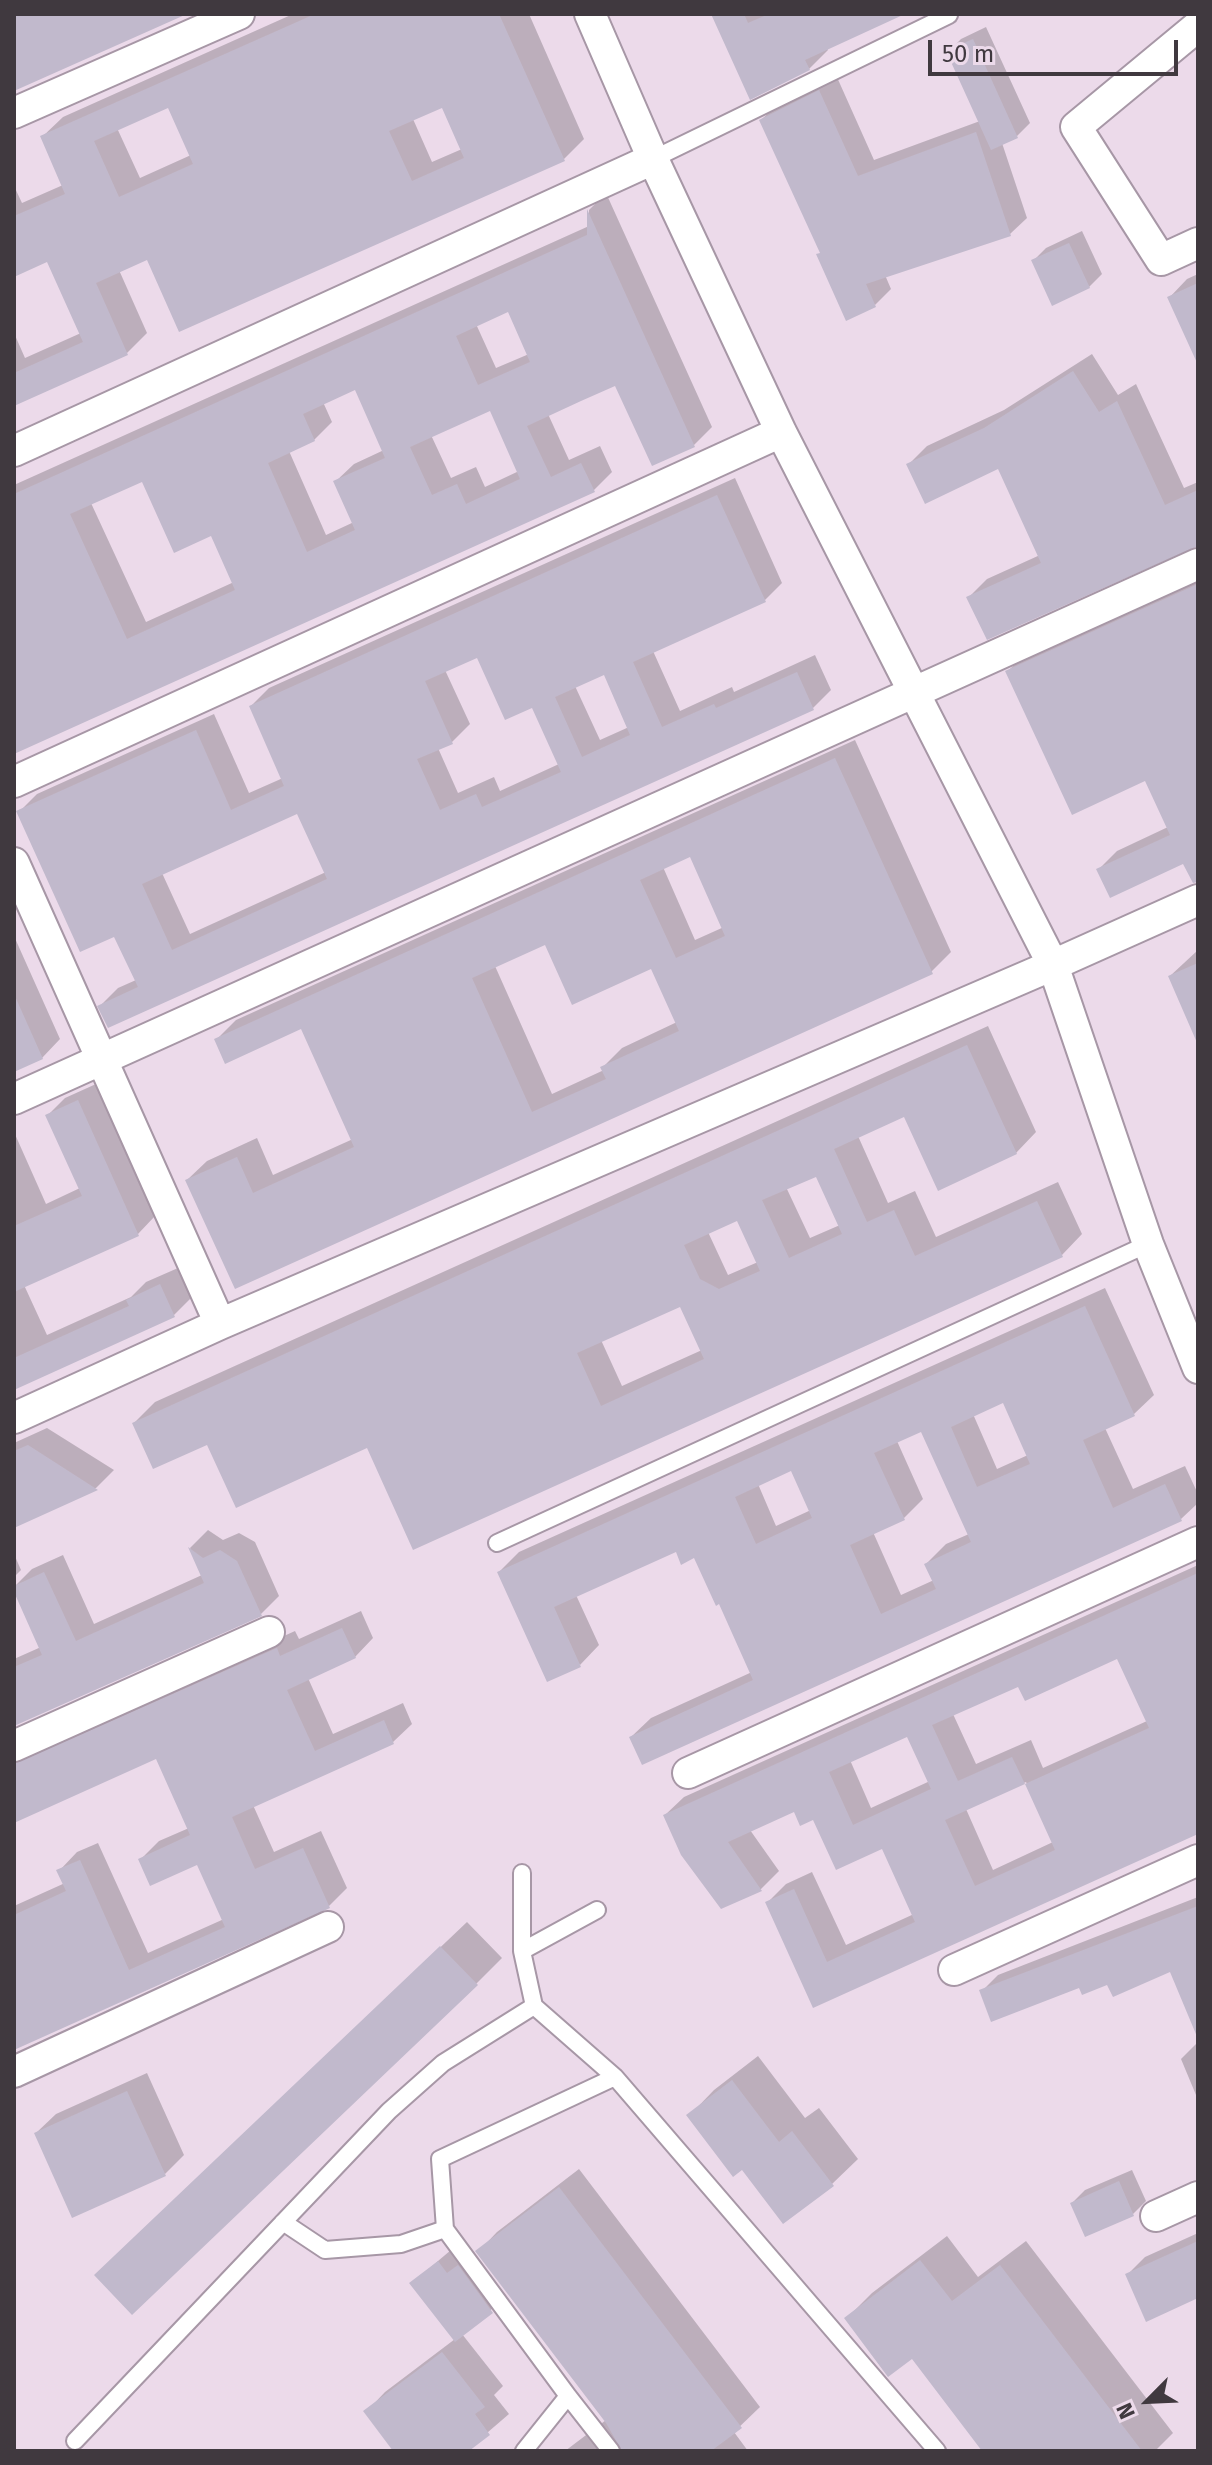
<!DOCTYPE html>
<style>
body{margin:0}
#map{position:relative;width:1212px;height:2465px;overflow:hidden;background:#ecdaea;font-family:"Fira Sans",sans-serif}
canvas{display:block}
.frame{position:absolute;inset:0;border:16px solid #40393f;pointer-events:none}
.north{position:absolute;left:1108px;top:2361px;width:80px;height:80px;-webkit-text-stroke:6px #ecdaea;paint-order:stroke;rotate:246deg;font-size:22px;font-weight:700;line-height:32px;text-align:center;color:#40393f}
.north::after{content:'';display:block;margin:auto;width:28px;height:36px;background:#40393f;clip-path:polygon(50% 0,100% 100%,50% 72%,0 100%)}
.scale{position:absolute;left:928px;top:40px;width:250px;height:36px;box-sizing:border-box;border:4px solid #40393f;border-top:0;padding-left:10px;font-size:24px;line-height:28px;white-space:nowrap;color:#40393f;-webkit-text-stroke:6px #ecdaea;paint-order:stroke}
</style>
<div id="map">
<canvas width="1212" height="2465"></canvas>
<div class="frame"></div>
<div class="north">N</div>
<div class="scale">50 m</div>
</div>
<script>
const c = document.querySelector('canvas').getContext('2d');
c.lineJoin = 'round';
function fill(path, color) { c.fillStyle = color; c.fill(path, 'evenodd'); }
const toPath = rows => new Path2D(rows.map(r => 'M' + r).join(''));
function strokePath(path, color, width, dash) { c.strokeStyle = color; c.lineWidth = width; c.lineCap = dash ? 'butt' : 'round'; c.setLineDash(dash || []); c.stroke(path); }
fill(toPath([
 [293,14,529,14,584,139,564,159,148,257,119,270,147,333,127,353,14,404,14,333,25,358,81,333,48,259,14,274,14,186,22,203,63,185,42,137,63,117],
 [169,105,191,155,140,178,117,128],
 [443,105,462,149,432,162,413,119],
 [713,14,901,14,827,48,828,50,809,69],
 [986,27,1030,123,1017,136,1002,143,1027,218,1010,234,885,275,891,289,875,305,822,252,761,120,778,104,836,75,874,160,980,121,948,52,961,39],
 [606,193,712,427,693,446,616,383,548,414,569,460,600,446,612,472,593,491,14,752,14,485,589,226,589,210],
 [509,310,529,354,496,368,476,324],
 [356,387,384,450,354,464,335,482,354,522,326,535,289,451,314,440,332,422,323,402],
 [491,408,519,471,485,487,476,467,451,478,431,435],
 [143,479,212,534,234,582,146,622,91,503],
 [1082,231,1102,274,1089,287,1033,261,1046,248],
 [1198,274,1198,317,1169,298,1187,279],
 [1092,354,1118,395,1136,384,1184,488,1198,482,1198,545,969,597,987,579,1040,555,999,467,909,464,927,446,1004,410],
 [735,478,782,583,764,601,653,651,680,711,732,687,734,692,815,655,831,690,813,708,100,1006,118,988,136,980,115,934,19,812,37,794,214,714,249,793,283,778,251,706,269,688],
 [478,655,533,705,559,764,500,791,494,777,458,793,438,748,452,742,470,724,445,670],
 [605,673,629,727,600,740,575,686],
 [298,811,326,872,190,934,162,873],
 [1198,575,1198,855,1099,869,1117,851,1168,827,1146,779,1008,671,1026,653],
 [855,740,951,952,931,972,236,1287,187,1180,207,1161,257,1138,273,1175,353,1139,302,1026,217,1039,236,1020],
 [691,855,724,927,695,940,663,867],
 [546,942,652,966,677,1022,622,1048,603,1067,604,1070,552,1094,495,966],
 [14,936,60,1039,42,1058,14,1070],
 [1198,950,1198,1040,1170,976],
 [988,1026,1036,1132,1016,1153,905,1114,858,1136,888,1203,915,1191,936,1237,1058,1182,1082,1234,1062,1255,414,1548,368,1446,208,1442,134,1423,155,1402],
 [817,1174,840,1225,810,1238,786,1187],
 [738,1219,758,1262,728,1275,708,1232],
 [681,1304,702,1350,622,1386,601,1340],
 [96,1084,155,1216,138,1234,24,1285,47,1335,131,1297,146,1282,178,1268,192,1297,174,1315,14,1387,14,1132,46,1204,80,1188,48,1115,65,1098],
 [1105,1288,1154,1395,1134,1414,1105,1428,1133,1489,1185,1466,1198,1494,1198,1503,1181,1519,631,1737,651,1718,752,1672,720,1602,695,1556,677,1550,576,1595,599,1645,580,1665,499,1572,519,1552],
 [1004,1401,1028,1455,997,1469,973,1414],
 [922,1429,969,1534,946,1544,926,1564,934,1580,901,1595,873,1532,904,1518,923,1499,897,1441],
 [792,1469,811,1510,776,1526,758,1484],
 [47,1428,114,1470,96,1488,14,1525,14,1443],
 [208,1530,223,1540,239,1533,255,1542,279,1596,261,1614,14,1724,14,1659,41,1647,14,1587,32,1569,63,1555,94,1624,202,1575,190,1548],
 [14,1554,21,1570,14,1577],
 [1198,1565,1198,1832,814,2006,768,1902,786,1884,812,1872,846,1945,914,1914,883,1846,795,1809,750,1830,779,1871,761,1889,722,1907,665,1815,684,1797],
 [1118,1657,1147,1721,1043,1768,1031,1740,976,1764,953,1714,1019,1684],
 [908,1734,930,1781,871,1808,850,1760],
 [1026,1782,1053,1842,993,1870,966,1809],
 [361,1611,373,1638,355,1657,308,1678,333,1734,403,1703,412,1724,393,1742,253,1805,274,1852,321,1831,347,1888,329,1906,14,2048,14,1906,65,1883,59,1871,77,1852,98,1843,148,1953,224,1919,198,1862,140,1860,159,1841,189,1828,157,1756,14,1821,14,1725,15,1734,42,1745,295,1631,299,1639],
 [1198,1897,1198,2034,1171,1970,1109,1983,982,1991,998,1975],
 [467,1922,502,1958,476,1984,122,2250],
 [1198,2042,1198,2094,1196,2095,1181,2059],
 [758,2056,805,2118,819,2108,858,2159,832,2184,742,2167,689,2116,714,2090],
 [147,2073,184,2155,165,2174,36,2133,56,2114],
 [579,2169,760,2407,734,2432,748,2451,565,2451,606,2420,478,2252,497,2232],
 [1132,2170,1146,2201,1133,2214,1086,2235,1072,2203,1085,2190],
 [1198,2233,1198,2296,1127,2275,1145,2257],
 [947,2236,978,2277,1026,2241,1173,2433,1155,2451,985,2451,912,2356,847,2318,872,2293],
 [451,2250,505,2298,462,2334,503,2386,494,2395,509,2414,466,2451,396,2451,366,2412,385,2392,455,2339,412,2283]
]), '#0003');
fill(toPath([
 [14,14,187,14,14,91],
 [315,14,499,14,565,161,179,332,147,260,96,283,128,355,14,406,14,373,83,342,47,262,14,277,14,216,65,194,40,136],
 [168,108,193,164,119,197,94,141],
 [442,108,464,158,412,181,389,131],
 [711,14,744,14,748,23,769,14,905,14,805,60,810,70,750,100],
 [973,39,1018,138,991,150,946,51],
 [819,90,858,176,976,132,1011,236,866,284,876,307,846,321,816,254,820,253,759,120],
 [587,209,695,447,652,466,615,386,581,401,527,426,551,477,581,463,595,492,14,754,14,494,587,235],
 [508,312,530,362,478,385,456,336],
 [355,390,385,458,333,481,355,530,307,552,268,463,315,441,303,414],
 [490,411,520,479,466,504,457,484,432,495,410,447],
 [142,482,174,553,211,536,235,590,127,639,70,514],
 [1069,243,1090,288,1052,306,1031,260],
 [1198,283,1198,365,1167,297],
 [1073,371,1099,412,1117,401,1165,505,1198,490,1198,546,987,640,966,597,1041,563,998,469,925,504,906,464,984,428],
 [717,495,766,602,633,662,662,727,714,704,716,708,797,672,814,710,108,1028,97,1006,138,987,114,937,80,952,16,811,196,730,231,810,284,786,249,706],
 [477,658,505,720,532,708,561,772,482,807,476,794,440,810,417,759,453,744,425,681],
 [604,675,630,735,582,757,555,697],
 [297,814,327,879,172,950,142,884],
 [1198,584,1198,882,1193,883,1183,864,1110,898,1096,869,1170,835,1145,781,1072,815,1005,671],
 [835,758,933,974,235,1289,185,1180,237,1157,253,1193,354,1147,301,1029,225,1064,214,1039],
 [690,857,725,936,676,958,640,880],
 [545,945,572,1005,651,969,679,1031,600,1067,606,1079,532,1112,472,978],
 [1198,963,1198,1045,1168,976],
 [14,994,43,1059,14,1072],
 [967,1045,1017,1154,938,1191,904,1117,834,1149,867,1222,894,1210,915,1256,1037,1201,1063,1257,413,1550,367,1448,236,1508,207,1445,153,1469,132,1423],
 [816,1177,842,1234,789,1258,762,1200],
 [737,1221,760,1271,719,1289,700,1279,684,1245],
 [680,1307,704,1359,601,1406,577,1353],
 [78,1100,139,1236,14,1292,14,1226,82,1196,45,1115],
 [160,1284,175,1317,14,1390,14,1358,129,1306,126,1300],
 [1085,1306,1135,1416,1083,1440,1113,1508,1165,1484,1182,1521,642,1765,629,1737,753,1680,719,1604,716,1606,694,1558,681,1565,676,1552,554,1607,581,1667,547,1682,497,1572],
 [1003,1403,1030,1464,977,1487,951,1427],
 [921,1432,971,1542,924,1564,936,1589,881,1614,850,1545,905,1520,874,1453],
 [791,1471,812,1518,756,1544,735,1497],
 [28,1445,98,1490,14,1528,14,1451],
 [188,1547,203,1558,220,1550,237,1561,262,1616,14,1726,14,1667,42,1655,14,1592,14,1586,44,1572,76,1641,204,1583],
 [1198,1573,1198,1834,813,2008,765,1902,794,1889,827,1962,915,1922,882,1849,836,1870,813,1820,800,1826,794,1812,728,1842,762,1891,721,1909,681,1855,663,1815],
 [1117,1659,1149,1728,1025,1784,1012,1757,958,1781,932,1725,1018,1687,1025,1701],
 [907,1737,931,1789,853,1825,829,1772],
 [1025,1784,1055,1850,975,1886,945,1820],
 [342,1628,356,1658,287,1690,315,1751,384,1720,394,1744,232,1817,255,1869,303,1848,330,1908,14,2050,14,1915,66,1891,56,1870,80,1860,129,1970,225,1927,197,1865,150,1886,138,1859,190,1835,156,1759,14,1823,14,1764,277,1648,280,1656],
 [1198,1906,1198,2039,1170,1972,1113,1997,1107,1985,1082,1995,1079,1988,991,2022,979,1990],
 [440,1946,478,1985,132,2315,94,2275],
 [732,2080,779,2142,792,2131,834,2186,783,2224,742,2170,733,2177,686,2115],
 [127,2091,166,2176,72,2218,34,2133],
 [1119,2181,1134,2216,1085,2237,1070,2203],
 [559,2187,742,2428,711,2451,622,2451,606,2423,475,2251],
 [1198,2241,1198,2298,1146,2322,1125,2274],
 [920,2260,952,2301,1000,2265,1142,2451,982,2451,912,2359,888,2377,844,2318],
 [438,2261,447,2273,458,2265,493,2313,455,2342,409,2283],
 [442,2352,485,2407,475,2414,490,2435,469,2451,393,2451,363,2411]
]), '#c1b9cc');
const lane = toPath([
 [653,159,949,15],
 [497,1543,1148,1244],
 [522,1873,522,1951,597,1910],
 [522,1951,534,2006],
 [283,2222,325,2250,401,2244,445,2229,568,2396],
 [445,2229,440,2159,615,2077],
 [75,2441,389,2111,443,2063,534,2006,615,2077,937,2451],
 [524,2451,568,2396,611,2451]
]);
const street = toPath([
 [590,14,653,159,781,432,1053,965,1148,1244,1198,1368],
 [1198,26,1076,127,1161,260,1198,243],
 [14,113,239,14],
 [14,451,653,159],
 [14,782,781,432],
 [14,863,220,1324],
 [14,1099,1198,564],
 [14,1418,220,1324,1053,965,1198,900],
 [14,1746,269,1632],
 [688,1773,1198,1542],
 [954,1970,1198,1860],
 [14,2072,328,1927],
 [1156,2216,1198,2197]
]);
strokePath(lane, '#a797a6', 20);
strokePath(street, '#a797a6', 34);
strokePath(lane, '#fff', 16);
strokePath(street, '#fff', 30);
</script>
